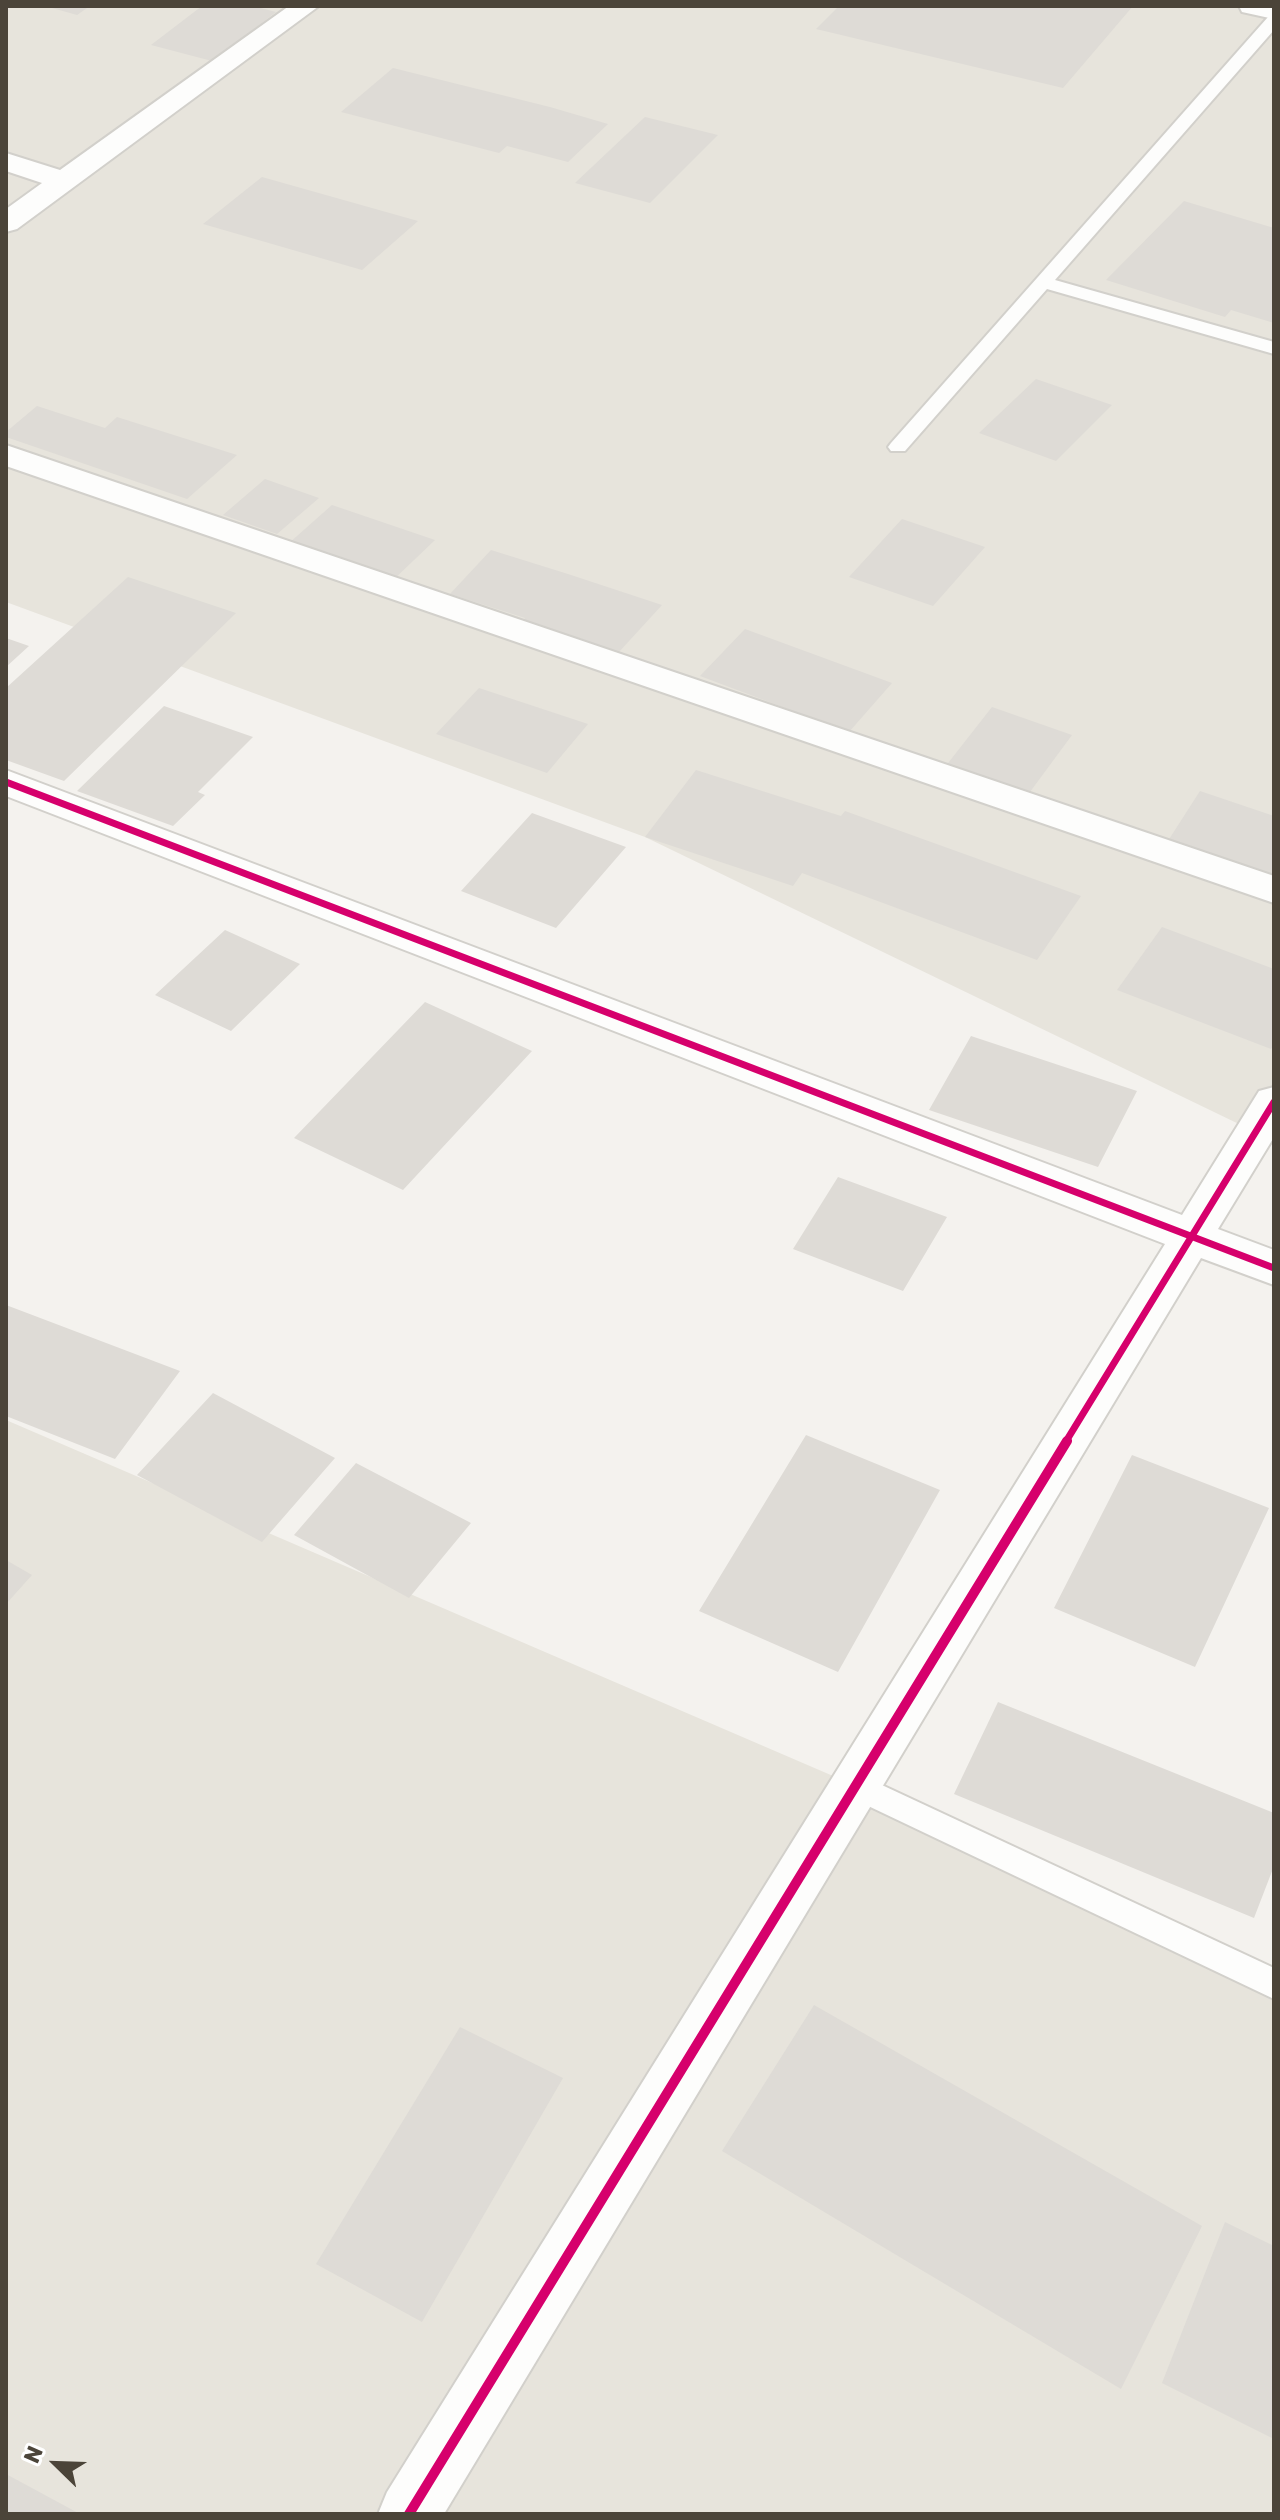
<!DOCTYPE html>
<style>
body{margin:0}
#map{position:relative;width:1280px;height:2520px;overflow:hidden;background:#f4f2ee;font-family:Rubik,sans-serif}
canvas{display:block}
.frame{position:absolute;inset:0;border:8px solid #4b4439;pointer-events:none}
.north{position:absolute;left:16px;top:2424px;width:80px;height:80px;-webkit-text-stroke:6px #fff;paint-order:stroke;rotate:293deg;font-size:22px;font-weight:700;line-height:32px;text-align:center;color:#4b4439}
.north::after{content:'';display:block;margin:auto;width:28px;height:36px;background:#4b4439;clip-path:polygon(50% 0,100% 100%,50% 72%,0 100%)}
</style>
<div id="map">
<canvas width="1280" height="2520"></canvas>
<div class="frame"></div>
<div class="north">N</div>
</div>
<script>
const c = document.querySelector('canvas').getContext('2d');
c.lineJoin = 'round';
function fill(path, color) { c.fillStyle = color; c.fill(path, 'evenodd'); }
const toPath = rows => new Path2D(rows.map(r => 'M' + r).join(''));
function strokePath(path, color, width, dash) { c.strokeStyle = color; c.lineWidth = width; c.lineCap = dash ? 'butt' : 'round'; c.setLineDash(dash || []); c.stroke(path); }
fill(toPath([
 [6,6,1274,6,1274,1141,645,837,6,602],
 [6,1420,854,1785,1274,1992,1274,2514,6,2514]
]), '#e7e4dc');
fill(toPath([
 [45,6,90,6,77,15],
 [202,6,253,6,276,12,212,61,151,45],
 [839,6,1133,6,1063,88,816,29],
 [393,68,550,107,608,124,568,162,507,146,499,153,341,112],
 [645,117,718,135,650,203,575,183],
 [262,177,418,221,362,270,203,224],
 [1184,201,1274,228,1274,323,1231,310,1225,317,1106,280],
 [1036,379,1112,405,1056,461,979,433],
 [37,406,105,428,117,417,237,455,187,499,6,437,6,432],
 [265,479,319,498,277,534,223,515],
 [332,505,435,540,392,581,288,544],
 [902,519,985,547,933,606,849,577],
 [491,550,568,574,662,605,618,653,523,621,525,618,450,594],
 [128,577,236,613,64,781,6,760,6,688],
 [745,629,892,683,849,732,700,676],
 [6,638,29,646,6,667],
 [479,688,588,724,547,773,436,734],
 [164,706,253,737,198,792,205,795,173,826,77,791],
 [992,707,1072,735,1027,796,945,767],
 [696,770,841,816,845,811,1081,896,1037,960,802,873,793,886,645,837],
 [1200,791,1274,816,1274,898,1157,858],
 [532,813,626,847,556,928,461,891],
 [1162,927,1274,969,1274,1045,1271,1049,1117,990],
 [225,930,300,964,231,1031,155,995],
 [425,1002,532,1051,403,1190,294,1138],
 [971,1036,1137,1091,1098,1167,929,1110],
 [838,1177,947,1217,903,1291,793,1249],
 [6,1305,180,1371,115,1459,6,1416],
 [213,1393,335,1458,262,1542,137,1475],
 [806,1435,940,1490,838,1672,699,1611],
 [1132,1455,1269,1508,1195,1667,1054,1608],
 [356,1463,471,1523,409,1598,294,1535],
 [6,1560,32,1575,6,1604],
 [998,1702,1274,1813,1274,1866,1254,1918,954,1794],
 [814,2005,1202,2226,1121,2389,722,2151],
 [460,2027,563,2078,422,2322,316,2264],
 [1225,2222,1274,2246,1274,2439,1162,2383],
 [6,2474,80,2514,6,2514]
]), '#dedbd6');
const service = toPath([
 [1274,15,1274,30,1055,280,1274,342,1274,354,1047,289,905,451,891,451,888,447,891,443,1268,17,1274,15],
 [854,1772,1274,1968,1274,1999,843,1794,839,1785,843,1776,854,1772]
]);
const minor = toPath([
 [289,6,319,6,17,229,6,232,6,209,42,183,6,171,6,153,60,170,289,6],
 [1239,6,1274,6,1274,19,1242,12,1239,6],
 [6,445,1274,876,1274,903,6,466,6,445],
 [6,770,1182,1215,1259,1091,1274,1087,1274,1137,1218,1229,1274,1250,1274,1285,1201,1258,444,2514,378,2514,387,2492,1165,1244,6,796,6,770]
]);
strokePath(service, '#d2d0cb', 4);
strokePath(minor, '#d2d0cb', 4);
fill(service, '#fdfdfc');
fill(minor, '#fdfdfc');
strokePath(toPath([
 [6,782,1274,1268],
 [1065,1443,1274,1102]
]), '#d6006c', 7);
strokePath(toPath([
 [409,2514,1067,1441]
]), '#d6006c', 10);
</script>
